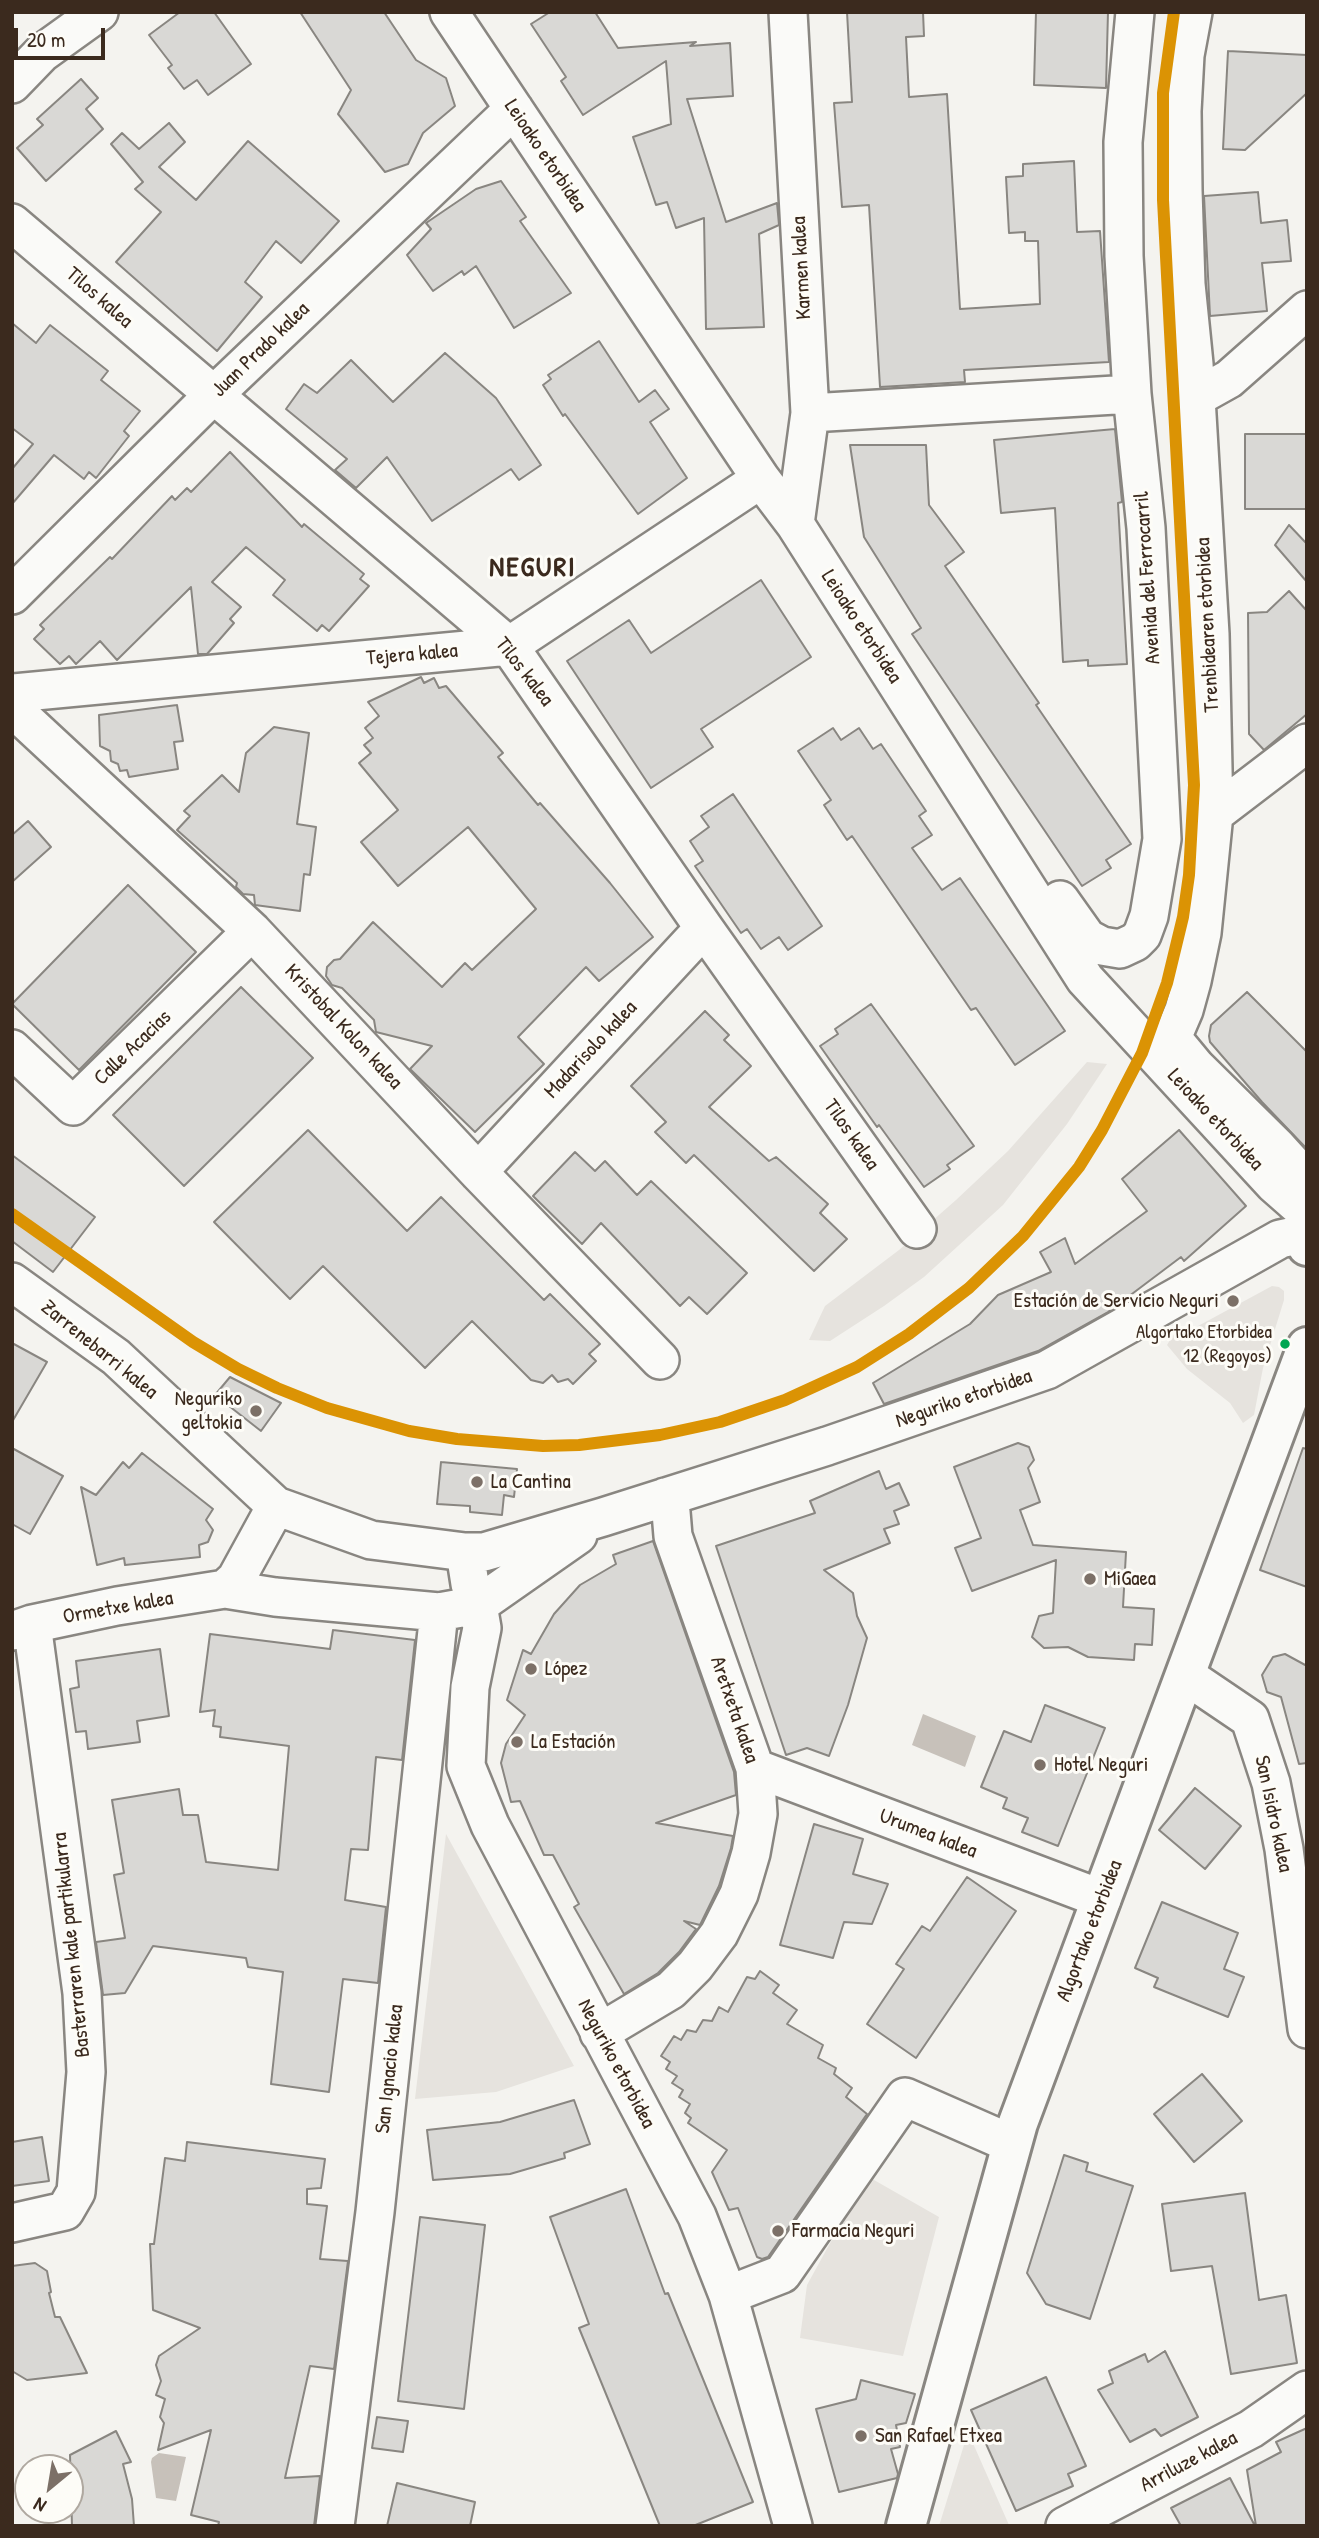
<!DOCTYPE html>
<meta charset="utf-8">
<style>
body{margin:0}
#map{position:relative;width:1319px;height:2538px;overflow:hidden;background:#f4f3ef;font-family:"Patrick Hand",sans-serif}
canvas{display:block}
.frame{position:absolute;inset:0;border:14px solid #3b2a1e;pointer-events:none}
.north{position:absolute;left:14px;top:2454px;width:70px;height:70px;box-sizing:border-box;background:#fdfcf7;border:2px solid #afa8a0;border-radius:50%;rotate:210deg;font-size:19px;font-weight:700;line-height:28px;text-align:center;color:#3b2a1e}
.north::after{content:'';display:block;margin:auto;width:24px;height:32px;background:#7c7067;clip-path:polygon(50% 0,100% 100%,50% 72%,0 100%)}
.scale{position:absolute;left:14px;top:28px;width:91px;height:32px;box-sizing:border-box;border:4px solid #3b2a1e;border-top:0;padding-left:9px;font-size:21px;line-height:24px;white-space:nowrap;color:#3b2a1e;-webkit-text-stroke:5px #fdfcf7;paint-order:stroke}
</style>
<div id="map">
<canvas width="1319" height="2538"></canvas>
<div class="frame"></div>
<div class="north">N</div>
<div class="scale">20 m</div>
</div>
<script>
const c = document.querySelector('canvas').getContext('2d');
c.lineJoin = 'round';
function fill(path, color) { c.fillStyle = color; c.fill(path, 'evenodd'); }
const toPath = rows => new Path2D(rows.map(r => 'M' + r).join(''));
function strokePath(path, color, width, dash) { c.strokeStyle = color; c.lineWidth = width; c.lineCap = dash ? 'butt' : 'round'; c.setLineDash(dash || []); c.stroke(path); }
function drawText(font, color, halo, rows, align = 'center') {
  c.font = font + ' "Patrick Hand",sans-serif'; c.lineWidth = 6; c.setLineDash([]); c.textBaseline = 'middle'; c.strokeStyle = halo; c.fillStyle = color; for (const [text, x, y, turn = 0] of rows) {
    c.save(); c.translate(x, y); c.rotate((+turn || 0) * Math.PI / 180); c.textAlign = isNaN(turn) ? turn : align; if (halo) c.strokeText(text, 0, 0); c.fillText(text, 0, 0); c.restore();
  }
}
fill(toPath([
 [1087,1062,1107,1064,1067,1124,1003,1205,924,1277,884,1306,830,1341,809,1340,825,1306,899,1250,956,1200,1008,1151],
 [1272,1286,1279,1287,1284,1291,1284,1300,1263,1368,1254,1415,1243,1423,1230,1403,1187,1369,1167,1345,1173,1335,1187,1332],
 [446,1834,574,2066,496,2092,415,2099],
 [867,2176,939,2217,903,2356,800,2338,807,2285],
 [968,2432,1009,2525,1008,2526,939,2526]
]), '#e6e3de');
fill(toPath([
 [923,1714,976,1736,965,1767,912,1745],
 [159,2453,186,2457,176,2501,156,2498,151,2462,152,2458]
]), '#c7c1ba');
const building = toPath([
 [180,12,214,12,251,64,208,95,197,80,184,89,168,68,172,65,149,35,180,12],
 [300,12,384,12,416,60,446,78,455,106,423,133,408,164,385,172,338,114,351,90,300,12],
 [550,12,595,12,618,48,696,42,690,46,730,43,733,96,687,99,726,222,777,203,779,225,759,234,764,327,706,329,704,218,676,228,667,202,656,205,633,137,671,124,666,61,583,115,561,81,566,77,531,24,550,12],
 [847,12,923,12,924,36,906,37,909,97,947,94,960,309,1040,304,1038,241,1025,241,1025,232,1009,233,1006,177,1023,176,1023,164,1074,161,1077,232,1100,231,1109,362,964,370,965,382,880,387,869,205,842,207,834,103,852,102,847,12],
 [1036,12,1108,12,1106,88,1034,85,1036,12],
 [1228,51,1307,55,1307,93,1245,150,1223,149,1228,51],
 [81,79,98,98,86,109,103,129,46,181,17,148,43,125,37,119,81,79],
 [169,123,185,142,159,167,196,200,248,141,339,221,301,263,276,241,245,282,262,297,217,351,116,262,161,212,135,189,143,182,111,144,122,133,139,149,169,123],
 [501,181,526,217,520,221,571,293,514,328,476,266,464,275,462,271,433,291,407,255,431,229,426,223,476,189,501,181],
 [1258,192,1261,223,1287,220,1291,261,1262,263,1267,311,1210,316,1204,196,1258,192],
 [12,323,36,343,50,325,108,371,101,380,140,411,124,431,129,436,96,478,89,472,84,479,54,455,12,504,12,469,33,444,12,428,12,323],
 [599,341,639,402,655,390,669,409,650,422,687,478,638,514,565,414,563,416,543,385,551,379,548,375,599,341],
 [445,353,496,398,541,465,519,480,511,469,432,521,387,457,356,488,335,470,347,459,286,409,304,384,317,393,351,360,393,402,445,353],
 [1115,429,1122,502,1118,503,1127,664,1088,666,1088,660,1063,662,1055,508,1001,513,994,440,1115,429],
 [1245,434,1307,434,1307,509,1245,509,1245,434],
 [850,445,926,445,929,505,964,552,945,566,1039,703,1036,705,1131,844,1106,860,1111,868,1082,886,912,634,921,628,864,537,850,445],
 [230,452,302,527,304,524,364,574,360,579,369,586,329,631,322,625,317,631,273,595,285,580,246,547,212,582,241,607,230,619,234,623,207,654,198,654,191,587,117,660,100,641,76,664,69,656,60,664,34,639,44,629,40,625,110,557,112,559,172,496,175,500,187,488,191,492,230,452],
 [1289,525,1307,544,1307,582,1275,545,1289,525],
 [761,580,811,657,701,729,713,747,651,788,567,661,629,620,651,653,761,580],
 [1289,591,1307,611,1307,714,1264,750,1249,734,1248,613,1267,612,1289,591],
 [421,677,424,683,434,678,439,688,446,686,503,753,498,757,538,805,540,803,610,883,653,937,599,981,586,967,518,1037,544,1064,475,1132,410,1069,432,1046,376,1032,374,1020,342,988,332,985,326,976,327,967,334,960,340,959,373,922,442,987,465,963,472,970,536,909,468,827,398,886,361,842,398,810,359,763,371,753,364,745,373,738,365,728,379,716,368,702,421,677],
 [177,705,183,741,174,742,178,769,129,777,127,770,120,771,118,764,111,761,110,751,100,746,99,715,177,705],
 [274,727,309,733,297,824,316,827,310,875,304,874,300,911,255,905,254,895,243,894,236,887,237,883,177,830,190,816,184,811,222,775,239,792,246,753,274,727],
 [833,728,841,740,859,728,873,749,881,744,926,811,919,816,932,835,912,848,942,890,960,878,1065,1031,1015,1065,976,1008,971,1010,852,836,847,840,824,805,831,800,798,751,833,728],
 [733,794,822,926,788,950,779,937,761,949,747,929,741,933,695,866,703,861,690,841,709,827,701,816,733,794],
 [28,821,51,847,12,882,12,835,28,821],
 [128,885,196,952,79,1070,12,1004,128,885],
 [241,987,313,1058,184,1186,113,1115,241,987],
 [1247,992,1307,1052,1307,1149,1262,1102,1210,1042,1209,1036,1211,1025,1247,992],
 [871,1004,974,1146,947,1165,950,1169,924,1187,879,1125,877,1127,820,1046,838,1034,835,1029,871,1004],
 [705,1011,729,1035,724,1040,751,1066,709,1107,769,1161,776,1157,828,1204,820,1213,847,1239,814,1271,694,1155,686,1163,655,1132,666,1122,631,1086,705,1011],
 [308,1130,407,1231,441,1197,544,1300,550,1294,600,1344,589,1354,596,1361,573,1384,568,1379,558,1382,552,1375,543,1383,531,1380,472,1321,425,1368,323,1266,290,1299,214,1222,308,1130],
 [1179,1130,1246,1206,1184,1261,1181,1257,1108,1312,1038,1351,884,1404,873,1383,970,1324,998,1295,1051,1272,1040,1252,1065,1238,1075,1264,1147,1211,1122,1179,1179,1130],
 [575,1152,595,1171,605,1161,637,1195,651,1181,747,1273,707,1314,689,1297,680,1306,601,1223,582,1244,533,1196,575,1152],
 [12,1155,95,1217,53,1272,12,1241,12,1155],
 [12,1343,47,1362,12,1422,12,1343],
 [230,1377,281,1403,261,1431,215,1395,230,1377],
 [1018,1443,1029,1447,1034,1460,1028,1468,1040,1502,1020,1510,1033,1545,1126,1552,1123,1607,1154,1609,1152,1645,1135,1644,1134,1660,1088,1657,1068,1647,1044,1648,1032,1637,1039,1616,1053,1613,1056,1560,972,1591,955,1548,981,1538,954,1467,1018,1443],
 [12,1448,63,1476,30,1534,12,1524,12,1448],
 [1303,1448,1307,1449,1307,1587,1260,1570,1303,1448],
 [142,1453,213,1509,206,1520,213,1530,208,1542,199,1545,200,1557,125,1565,124,1558,97,1565,81,1487,96,1495,123,1462,129,1468,142,1453],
 [441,1462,517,1469,514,1497,504,1495,502,1515,470,1512,470,1506,437,1504,441,1462],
 [879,1471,886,1489,899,1483,909,1505,894,1511,899,1524,884,1529,890,1543,824,1570,853,1593,857,1616,867,1638,848,1705,829,1756,807,1748,786,1755,716,1546,815,1513,810,1501,879,1471],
 [653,1541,734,1772,736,1795,656,1823,733,1836,731,1848,719,1886,701,1923,700,1925,684,1921,696,1929,679,1952,658,1973,624,1994,574,1907,579,1904,553,1855,544,1855,520,1801,511,1802,501,1763,506,1744,525,1715,507,1700,523,1650,531,1654,554,1614,580,1585,616,1564,613,1555,653,1541],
 [333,1630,415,1640,402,1760,376,1757,368,1850,351,1849,345,1900,386,1907,378,1983,343,1979,329,2092,271,2084,283,1972,248,1967,246,1958,153,1946,125,1993,103,1995,96,1942,125,1938,114,1875,124,1873,112,1800,179,1789,183,1815,198,1815,206,1862,278,1870,289,1746,220,1737,221,1727,213,1726,215,1710,200,1712,210,1634,330,1649,333,1630],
 [160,1649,169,1716,137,1721,140,1742,88,1749,86,1731,76,1732,70,1689,79,1687,76,1661,160,1649],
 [1285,1654,1307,1666,1307,1763,1299,1764,1281,1697,1267,1692,1262,1675,1273,1657,1285,1654],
 [1045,1705,1105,1728,1058,1846,1022,1832,1028,1818,1003,1808,1007,1798,981,1787,1004,1731,1031,1742,1045,1705],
 [1195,1788,1241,1826,1205,1869,1159,1830,1195,1788],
 [814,1824,863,1839,853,1874,888,1884,872,1924,844,1922,833,1958,780,1945,814,1824],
 [967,1877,1016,1911,916,2058,867,2024,904,1969,896,1964,922,1926,930,1931,967,1877],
 [1162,1902,1238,1933,1224,1969,1244,1977,1228,2017,1154,1987,1158,1978,1135,1968,1162,1902],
 [760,1971,779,1985,773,1993,797,2010,787,2024,823,2045,818,2058,836,2068,834,2074,852,2088,846,2097,867,2114,768,2257,762,2259,757,2257,738,2208,729,2210,712,2172,727,2150,688,2123,691,2118,685,2113,690,2104,679,2097,683,2090,672,2083,677,2076,666,2069,670,2062,661,2056,674,2036,681,2040,687,2030,696,2032,703,2020,712,2021,719,2007,728,2012,747,1977,755,1979,760,1971],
 [1202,2074,1242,2121,1194,2162,1154,2114,1202,2074],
 [574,2100,590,2144,564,2153,565,2158,510,2174,433,2180,427,2130,500,2122,574,2100],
 [42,2137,49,2181,12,2186,12,2142,42,2137],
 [187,2142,325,2159,321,2188,307,2189,307,2204,327,2206,320,2259,348,2261,334,2369,310,2366,285,2478,320,2476,314,2526,218,2526,219,2522,191,2515,211,2430,158,2450,164,2423,160,2417,165,2399,156,2395,161,2381,156,2365,159,2356,200,2328,153,2310,150,2244,154,2244,165,2158,185,2161,187,2142],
 [1064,2155,1088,2163,1086,2171,1133,2186,1090,2319,1046,2304,1027,2273,1064,2155],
 [626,2189,665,2294,668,2293,753,2502,693,2526,660,2526,579,2328,589,2324,550,2217,626,2189],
 [1245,2193,1259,2300,1286,2295,1297,2363,1231,2374,1212,2266,1171,2271,1162,2204,1245,2193],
 [420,2217,485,2225,464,2409,398,2401,420,2217],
 [35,2263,47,2271,51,2292,49,2293,55,2317,60,2317,87,2373,27,2380,12,2371,12,2266,35,2263],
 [1165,2351,1198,2417,1161,2436,1155,2429,1130,2442,1098,2390,1113,2383,1109,2371,1145,2354,1148,2362,1165,2351],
 [1046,2377,1086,2466,1068,2474,1073,2486,1016,2511,971,2410,1046,2377],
 [861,2380,915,2394,906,2423,896,2425,900,2447,891,2449,898,2474,897,2478,839,2492,816,2409,856,2399,861,2380],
 [377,2417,408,2421,403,2452,372,2448,377,2417],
 [1307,2428,1307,2526,1256,2526,1247,2470,1281,2452,1276,2442,1307,2428],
 [116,2431,131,2462,123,2464,132,2499,134,2526,72,2526,70,2455,116,2431],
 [1230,2478,1255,2526,1181,2526,1171,2508,1230,2478],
 [397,2483,475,2502,470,2526,387,2526,397,2483]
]);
fill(building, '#d9d8d5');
strokePath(building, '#898681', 2);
const street = toPath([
 [449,12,761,479,795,524,1085,979,1274,1184,1307,1213],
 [788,12,810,413,795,524],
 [1193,12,1185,55,1182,111,1183,190,1186,284,1194,364,1210,634,1214,814,1202,933,1192,981,1184,1010,1172,1038,1196,1067,1277,1147,1307,1180],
 [12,84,42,53,99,12],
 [12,223,509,646,704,928,917,1229],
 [1195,398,1229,379,1307,310],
 [810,413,1132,394],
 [12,595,199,409,514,109],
 [14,693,509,646,761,479],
 [12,708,252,931,478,1172,660,1360],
 [1214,814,1307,743],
 [1060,900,1087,938,1102,946,1120,949,1135,942,1142,935,1149,916,1162,839,1146,528,1132,394,1124,256,1123,142,1135,12],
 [12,1049,73,1106,252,931],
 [478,1172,704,928],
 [12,1282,116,1357,276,1506,371,1540,465,1552,484,1552,603,1517,827,1446,1047,1370,1280,1239,1303,1234],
 [465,1552,470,1584,478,1605,482,1628,470,1687,466,1766,490,1825,697,2216,728,2295,793,2526],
 [225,1589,236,1579,276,1506],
 [12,1631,32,1624,117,1606,225,1589,275,1597,439,1612,478,1605,578,1535],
 [1185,1675,1250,1719,1271,1783,1284,1849,1307,2029],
 [755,1768,1102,1899],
 [599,2033,671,1990,695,1966,719,1934,739,1894,751,1853,758,1814,755,1768,673,1536,671,1512,665,1497],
 [12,2223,65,2211,76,2192,86,2072,82,1993,32,1624],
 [728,2295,782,2274,905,2097,1012,2144],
 [335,2526,375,2212,439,1612],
 [1065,2526,1251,2429,1307,2390]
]);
const secondary = toPath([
 [1307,1217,1303,1234,1307,1246],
 [906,2526,1018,2123,1307,1347]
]);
strokePath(street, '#898681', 42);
strokePath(secondary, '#898681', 44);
strokePath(street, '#fafaf8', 37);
strokePath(secondary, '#fafaf8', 38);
strokePath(toPath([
 [12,1214,193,1342,238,1369,277,1388,327,1408,409,1431,457,1439,543,1446,579,1445,660,1435,720,1422,785,1400,857,1367,909,1334,969,1288,1023,1236,1079,1167,1102,1130,1142,1053,1167,983,1183,917,1189,875,1194,785,1163,200,1163,93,1174,12]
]), '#db9304', 12);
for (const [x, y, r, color] of [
 [1233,1301,7,"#7c7067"],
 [1285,1344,6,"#00a651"],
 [256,1411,7,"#7c7067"],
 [477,1482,7,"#7c7067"],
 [1090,1579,7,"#7c7067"],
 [531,1669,7,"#7c7067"],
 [517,1742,7,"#7c7067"],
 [1040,1765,7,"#7c7067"],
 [778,2231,7,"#7c7067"],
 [861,2436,7,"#7c7067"]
]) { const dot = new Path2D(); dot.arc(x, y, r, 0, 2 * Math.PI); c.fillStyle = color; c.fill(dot); strokePath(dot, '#fdfcf7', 2.5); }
drawText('19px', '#3b2a1e', '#fdfcf7', [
 ["Algortako Etorbidea",1272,1333],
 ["12 (Regoyos)",1272,1357]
], 'right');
drawText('21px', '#3b2a1e', '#fdfcf7', [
 ["Leioako etorbidea",545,156,56],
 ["Karmen kalea",802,268,-93],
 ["Tilos kalea",99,298,41],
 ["Juan Prado kalea",261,350,-44],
 ["Avenida del Ferrocarril",1148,578,-94],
 ["Trenbidearen etorbidea",1208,625,-93],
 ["Leioako etorbidea",861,627,57],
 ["Tejera kalea",412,655,-5],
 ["Tilos kalea",524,672,52],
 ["Kristobal Kolon kalea",343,1027,47],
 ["Calle Acacias",133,1048,-44],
 ["Madarisolo kalea",591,1050,-47],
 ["Leioako etorbidea",1215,1120,47],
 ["Tilos kalea",851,1135,55],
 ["Zarrenebarri kalea",99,1350,39],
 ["Neguriko etorbidea",964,1399,-19],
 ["Ormetxe kalea",118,1608,-10],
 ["Aretxeta kalea",734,1710,71],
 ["San Isidro kalea",1273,1814,78],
 ["Urumea kalea",928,1834,21],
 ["Algortako etorbidea",1090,1931,-69],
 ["Basterraren kale partikularra",72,1945,-96],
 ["Neguriko etorbidea",616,2064,62],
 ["San Ignacio kalea",390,2069,-84],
 ["Arriluze kalea",1189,2462,-28]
]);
drawText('21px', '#3b2a1e', '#fdfcf7', [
 ["Estación de Servicio Neguri",1219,1301,"right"],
 ["Neguriko",242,1399,"right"],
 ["geltokia",242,1423,"right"],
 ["La Cantina",491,1482],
 ["MiGaea",1104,1579],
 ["López",545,1669],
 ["La Estación",531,1742],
 ["Hotel Neguri",1054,1765],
 ["Farmacia Neguri",792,2231],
 ["San Rafael Etxea",875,2436]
], 'left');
c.letterSpacing = '2px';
drawText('bold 28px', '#3b2a1e', '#fdfcf7', [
 ["NEGURI",533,569]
]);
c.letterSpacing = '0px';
</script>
